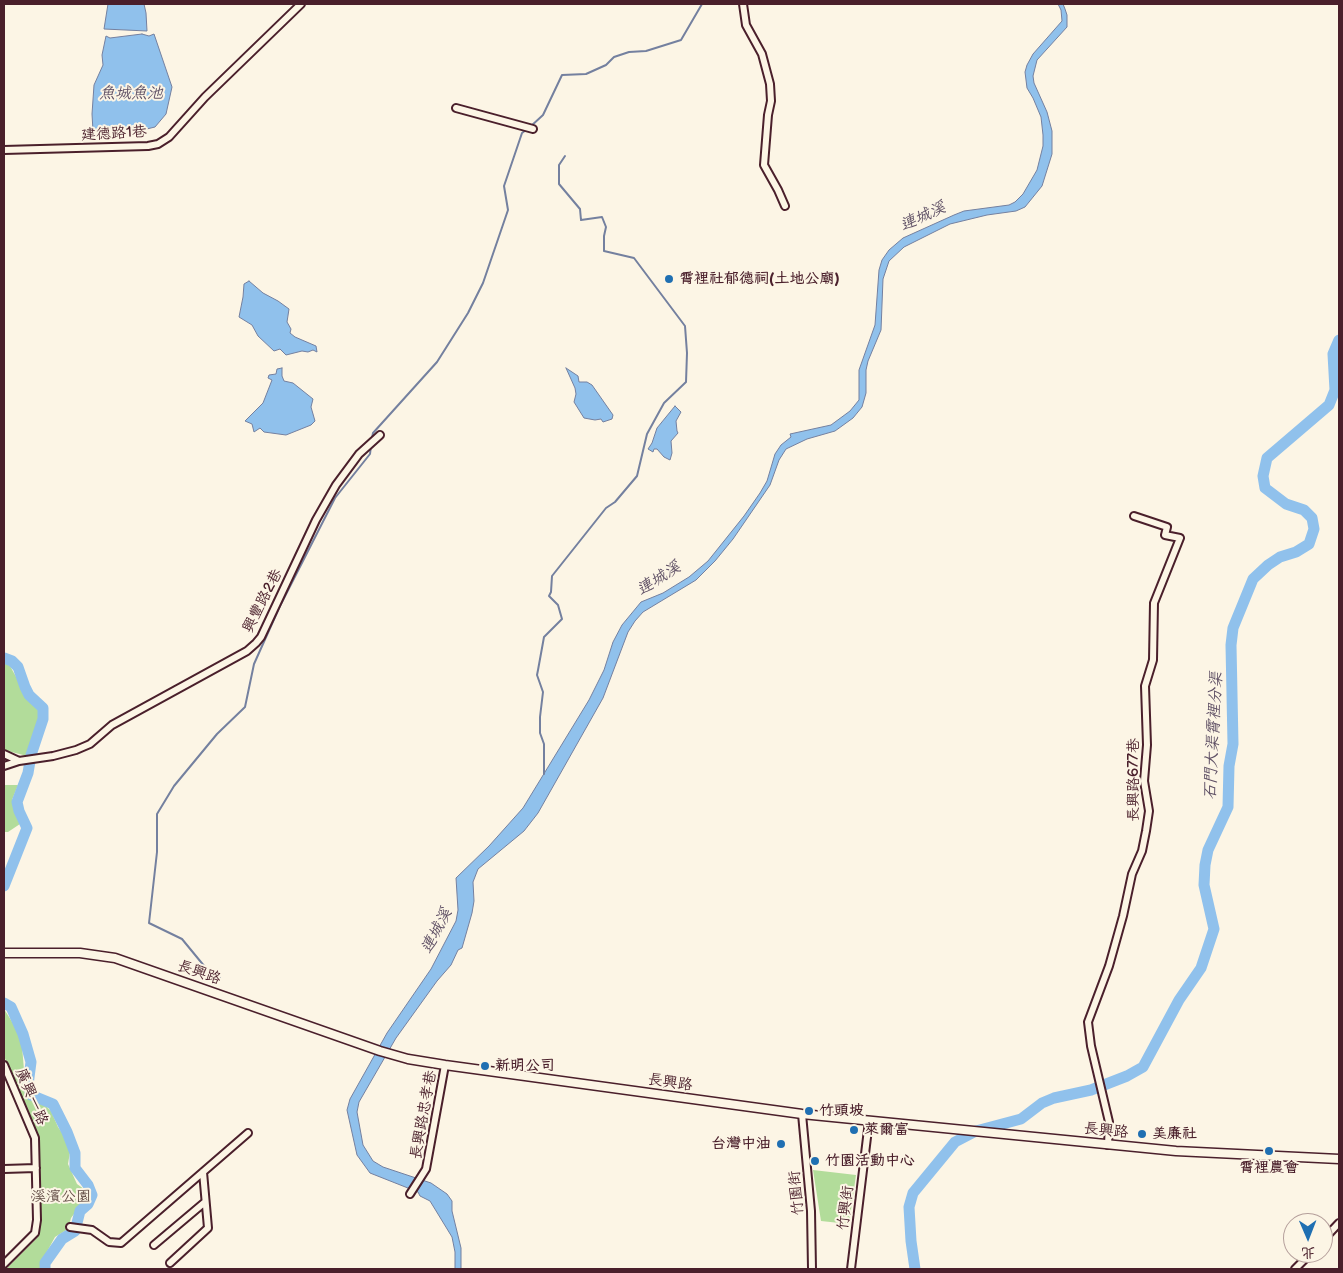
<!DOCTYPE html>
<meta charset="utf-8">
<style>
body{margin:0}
#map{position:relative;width:1343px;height:1273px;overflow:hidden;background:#fcf5e5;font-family:"Balsamiq Sans","LXGW WenKai TC",sans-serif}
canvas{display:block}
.frame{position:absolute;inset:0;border:5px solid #4a1f2b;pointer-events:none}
.north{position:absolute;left:1283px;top:1213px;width:50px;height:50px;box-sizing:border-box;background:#fcf5e5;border:1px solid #b59f9b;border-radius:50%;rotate:179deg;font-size:14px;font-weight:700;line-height:20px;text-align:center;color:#4a1f2b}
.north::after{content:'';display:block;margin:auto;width:18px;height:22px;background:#1f6fb2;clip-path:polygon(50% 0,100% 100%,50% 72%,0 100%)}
</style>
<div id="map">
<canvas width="1343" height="1273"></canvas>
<div class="frame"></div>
<div class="north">北</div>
</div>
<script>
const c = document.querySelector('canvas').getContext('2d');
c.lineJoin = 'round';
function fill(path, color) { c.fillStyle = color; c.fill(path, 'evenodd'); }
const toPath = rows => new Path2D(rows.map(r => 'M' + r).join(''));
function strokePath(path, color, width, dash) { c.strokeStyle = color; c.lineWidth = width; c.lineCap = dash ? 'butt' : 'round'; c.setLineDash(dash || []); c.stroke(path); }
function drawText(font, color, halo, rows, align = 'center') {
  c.font = font + ' "Balsamiq Sans","LXGW WenKai TC",sans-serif'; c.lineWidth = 4; c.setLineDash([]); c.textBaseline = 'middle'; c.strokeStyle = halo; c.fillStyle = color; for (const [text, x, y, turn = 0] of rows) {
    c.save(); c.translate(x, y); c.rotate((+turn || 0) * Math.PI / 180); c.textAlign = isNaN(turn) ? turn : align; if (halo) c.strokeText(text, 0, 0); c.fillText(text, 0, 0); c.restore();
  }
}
fill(toPath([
 [4,662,10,666,29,700,41,711,27,756,4,750],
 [4,785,18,785,12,800,20,824,8,832,4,832],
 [4,1009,16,1028,22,1046,26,1094,32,1099,42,1102,51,1111,58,1127,71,1146,68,1164,77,1184,88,1192,87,1197,71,1218,68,1229,55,1237,43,1259,41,1269,6,1269,37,1238,40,1233,40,1223,38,1138,4,1056],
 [813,1170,856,1175,849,1224,821,1221]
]), '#b2dc9a');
const water = toPath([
 [108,4,144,4,146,13,147,31,104,29,108,4],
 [1058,4,1063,4,1065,9,1067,15,1067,27,1037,60,1033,76,1034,83,1047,112,1052,131,1052,154,1042,186,1025,207,1016,211,987,215,950,224,904,247,889,261,883,279,881,330,868,361,866,370,866,393,862,407,853,418,835,431,807,439,786,449,779,460,770,485,733,539,715,561,696,580,643,612,635,621,628,632,603,698,538,813,524,831,478,869,473,882,474,901,472,913,462,948,458,950,451,965,437,981,396,1038,359,1102,357,1112,363,1145,373,1161,383,1167,431,1183,447,1194,452,1201,452,1211,461,1248,461,1269,455,1269,455,1252,452,1237,430,1201,420,1196,418,1192,370,1173,357,1155,347,1110,350,1099,387,1033,431,969,456,921,458,910,456,878,489,846,523,808,589,700,604,670,613,642,622,625,641,602,663,593,689,577,708,561,744,516,760,493,767,481,775,454,781,445,791,437,790,434,831,425,850,411,859,400,859,370,875,325,879,270,882,260,889,250,903,238,954,215,964,211,1009,205,1015,202,1023,194,1037,170,1043,146,1043,135,1041,117,1033,98,1027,88,1025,72,1027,65,1033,54,1062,21,1061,10,1058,4],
 [142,34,149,36,154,34,172,87,166,114,155,127,126,134,93,131,92,114,94,85,103,65,102,55,106,36,110,38,142,34],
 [249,281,263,293,278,301,289,309,287,322,291,329,290,333,295,337,316,346,317,352,313,350,308,352,302,351,286,355,280,349,274,351,258,336,252,325,239,317,243,297,244,284,249,281],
 [282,368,282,376,284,381,293,383,313,399,311,407,315,421,311,425,286,435,264,432,260,428,254,432,252,424,245,421,263,403,272,380,268,378,269,375,276,374,277,369,282,368],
 [566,368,578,376,579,382,587,382,592,385,613,415,612,419,603,422,601,419,595,420,584,418,574,402,576,394,575,388,566,368],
 [675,406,681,412,676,421,677,431,678,433,671,441,672,453,670,460,664,457,657,449,654,449,653,452,648,449,652,443,657,428,675,406]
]);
fill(water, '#90c1ec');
strokePath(water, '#74809f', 1);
strokePath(toPath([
 [530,127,543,115,562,75,586,74,606,65,614,57,629,52,646,51,681,40,702,4],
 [372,438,373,433,437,362,468,313,483,283,508,210,504,186,522,133,526,130],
 [544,774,544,744,540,733,540,717,543,692,537,675,538,670,544,637,562,619,558,605,549,596,551,592,552,576,606,508,615,502,637,476,647,434,664,403,686,382,687,353,685,326,634,258,604,251,604,236,606,227,602,217,581,220,580,209,559,184,559,165,565,156],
 [220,978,205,967,182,939,149,923,157,852,157,814,174,786,217,734,245,707,254,664,280,606,335,498,370,454,371,446]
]), '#74809f', 2);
strokePath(toPath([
 [4,658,12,661,18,667,25,687,29,695,43,708,43,719,31,755,28,773,17,802,19,811,27,828,4,886],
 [4,1003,11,1007,23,1034,31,1062,28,1085,31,1095,53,1104,67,1132,75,1153,75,1168,88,1185,92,1195,88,1204,80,1211,75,1231,62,1239,45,1263,45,1269],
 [915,1269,911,1241,909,1207,913,1193,955,1142,976,1131,1021,1119,1042,1103,1054,1098,1091,1090,1127,1076,1143,1067,1179,1000,1201,968,1214,929,1204,885,1205,865,1208,850,1228,807,1229,766,1233,744,1231,645,1233,628,1253,579,1268,565,1280,557,1296,552,1309,544,1314,529,1312,518,1304,510,1286,504,1265,488,1263,476,1267,458,1329,405,1335,390,1333,354,1339,340]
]), '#90c1ec', 11);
const minor = toPath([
 [743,4,746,25,762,54,770,84,771,101,768,115,764,165,778,190,785,206],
 [456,108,533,129],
 [4,150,148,146,158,144,169,137,205,97,301,4],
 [4,754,19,761],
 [4,766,19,761,53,756,76,750,90,744,112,725,247,651,256,643,261,637,316,520,336,485,359,454,380,435],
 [4,1065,35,1138,37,1220,35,1233,4,1264],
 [802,1114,811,1211,812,1269],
 [1108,1145,1109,1122,1091,1046,1088,1022,1109,966,1123,916,1132,874,1142,851,1146,831,1149,811,1144,781,1147,745,1145,686,1153,660,1154,603,1180,538,1165,535,1167,527,1134,516],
 [4,1169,36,1168],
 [410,1194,426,1169,445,1065],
 [70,1227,92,1230,109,1242,121,1243,248,1133],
 [1323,1240,1339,1223],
 [154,1245,205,1202],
 [170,1263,208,1228,203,1172],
 [851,1269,869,1121],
 [1295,1269,1311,1253]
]);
const major = toPath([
 [4,953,80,953,115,958,380,1051,408,1059,445,1065,802,1114,1176,1151,1339,1159]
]);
strokePath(minor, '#4a1f2b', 10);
strokePath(major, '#4a1f2b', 11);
strokePath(minor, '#fcf5e5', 6);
strokePath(major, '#fcf5e5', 8);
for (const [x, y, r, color] of [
 [669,279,5,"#1f6fb2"],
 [485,1066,5,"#1f6fb2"],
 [809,1111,5,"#1f6fb2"],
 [854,1130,5,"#1f6fb2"],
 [1142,1134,5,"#1f6fb2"],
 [781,1144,5,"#1f6fb2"],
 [1269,1151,5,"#1f6fb2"],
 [815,1161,5,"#1f6fb2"]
]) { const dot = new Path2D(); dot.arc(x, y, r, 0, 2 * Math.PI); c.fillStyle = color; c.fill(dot); strokePath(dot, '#fcf5e5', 2); }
drawText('15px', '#4a1f2b', '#fcf5e5', [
 ["建德路1巷",114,134,-3],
 ["興豐路2巷",263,601,-63],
 ["長興路677巷",1134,780,-90],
 ["長興路",199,973,19],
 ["長興路",670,1083,8],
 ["廣興一路",31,1097,67],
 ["長興路忠孝巷",424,1115,-80],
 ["長興路",1106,1131,6],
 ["竹園街",797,1193,-95],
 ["竹興街",846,1208,-83]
]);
drawText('bold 15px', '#4a1f2b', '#fcf5e5', [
 ["霄裡社郁德祠(土地公廟)",679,279],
 ["新明公司",495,1066],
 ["竹頭坡",819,1111],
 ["萊爾富",864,1130],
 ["美廉社",1152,1134],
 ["台灣中油",771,1144,"right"],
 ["竹園活動中心",825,1161],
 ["霄裡農會",1269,1168,"center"]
], 'left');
drawText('15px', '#644e47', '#fcf5e5', [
 ["溪濱公園",61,1197]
]);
drawText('italic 16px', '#5f5065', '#fcf5e5', [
 ["魚城魚池",131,94],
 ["連城溪",923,217,-25],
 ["連城溪",659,579,-33],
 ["石門大渠霄裡分渠",1214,736,-87],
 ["連城溪",437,931,-63]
]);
</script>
